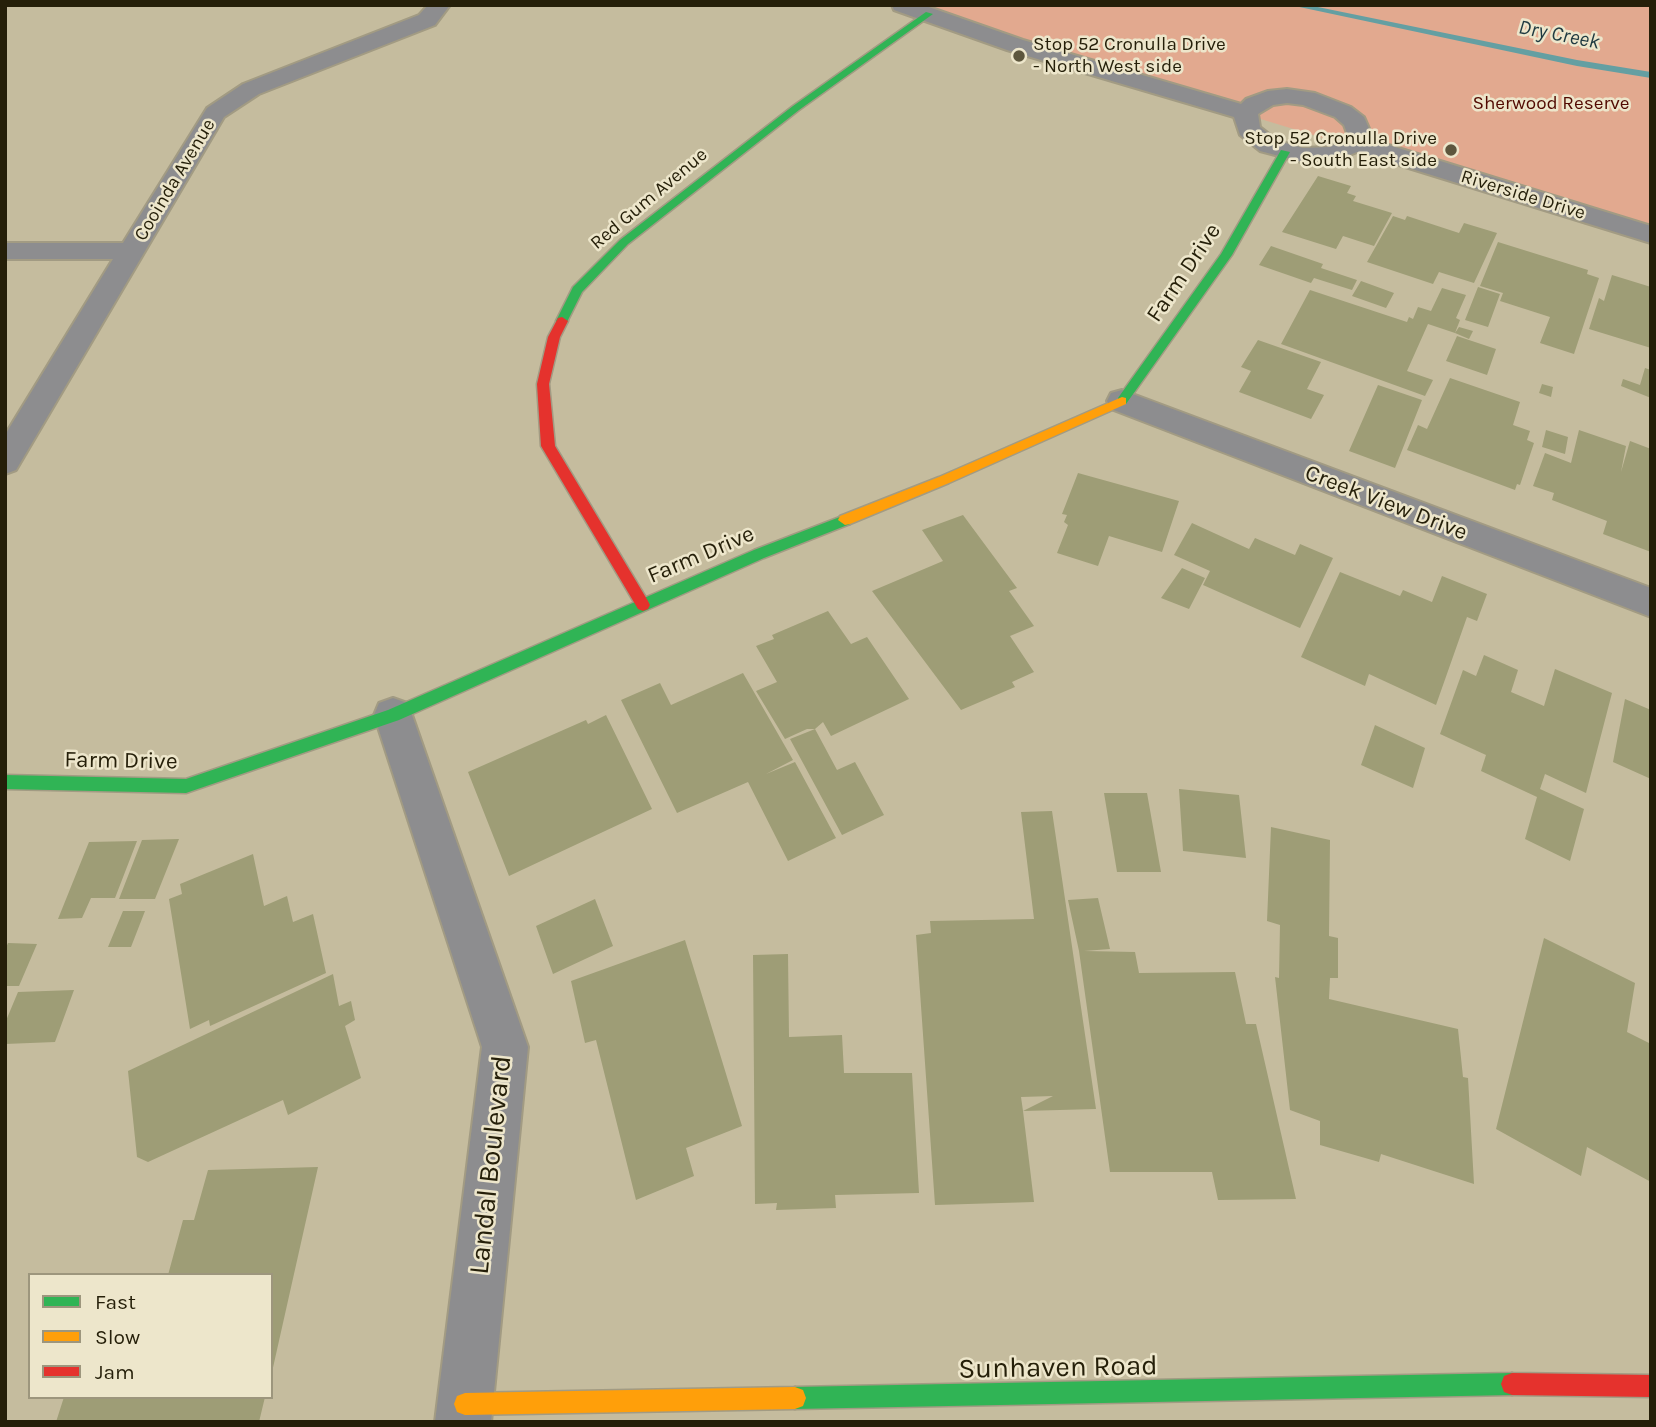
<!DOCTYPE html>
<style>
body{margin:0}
#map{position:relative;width:1656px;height:1427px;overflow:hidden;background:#c5bc9e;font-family:Karla,sans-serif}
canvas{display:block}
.frame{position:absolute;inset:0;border:7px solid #251f09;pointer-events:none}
.legend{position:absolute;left:28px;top:1273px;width:245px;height:126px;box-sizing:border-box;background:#ede6cb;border:2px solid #9d967d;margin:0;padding:9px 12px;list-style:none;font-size:21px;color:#251f09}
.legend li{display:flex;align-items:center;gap:14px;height:35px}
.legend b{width:35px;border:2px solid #9d967d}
</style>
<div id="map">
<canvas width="1656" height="1427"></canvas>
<div class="frame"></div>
<ul class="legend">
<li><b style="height:9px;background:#30b455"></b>Fast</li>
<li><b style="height:9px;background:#ff9f0a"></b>Slow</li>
<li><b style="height:9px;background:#e5322d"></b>Jam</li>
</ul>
</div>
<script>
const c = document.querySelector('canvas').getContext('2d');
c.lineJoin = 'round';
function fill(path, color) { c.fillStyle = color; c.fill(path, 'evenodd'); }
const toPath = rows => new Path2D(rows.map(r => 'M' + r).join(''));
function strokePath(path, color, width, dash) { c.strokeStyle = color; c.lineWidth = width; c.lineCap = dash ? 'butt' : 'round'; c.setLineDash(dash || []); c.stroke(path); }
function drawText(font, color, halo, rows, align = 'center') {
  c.font = font + ' Karla,sans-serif'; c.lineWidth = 5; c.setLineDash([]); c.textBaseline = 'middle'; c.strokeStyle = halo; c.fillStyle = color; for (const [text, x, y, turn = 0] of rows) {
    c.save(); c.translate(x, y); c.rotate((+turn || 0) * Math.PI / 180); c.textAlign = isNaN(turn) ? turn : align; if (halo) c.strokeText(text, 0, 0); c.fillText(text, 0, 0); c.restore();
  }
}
fill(toPath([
 [900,5,1651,5,1651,238,1054,56]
]), '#e2a98f');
fill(toPath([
 [1290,5,1308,5,1577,60,1651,72,1651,78,1577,66,1290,5]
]), '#649fa2');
fill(toPath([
 [1318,176,1351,186,1347,193,1356,196,1353,201,1392,213,1374,246,1343,236,1336,249,1282,232],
 [1393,216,1405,220,1407,216,1459,233,1464,223,1497,233,1474,283,1439,272,1433,284,1367,262],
 [1498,242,1588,270,1587,274,1599,278,1574,354,1540,343,1550,317,1500,301,1503,293,1480,286],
 [1271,246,1323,264,1321,268,1357,280,1352,290,1314,278,1311,283,1259,265],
 [1612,275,1651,287,1651,348,1589,329,1599,298,1604,301],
 [1361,281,1394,293,1386,308,1352,296],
 [1478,287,1500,294,1488,327,1465,320],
 [1442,288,1466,295,1456,318,1460,320,1455,333,1428,324,1407,371,1433,380,1425,396,1281,344,1310,290,1407,322,1409,317,1413,319,1418,307,1431,311],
 [1459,327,1473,331,1469,339,1455,333],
 [1457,336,1496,349,1487,375,1446,361],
 [1258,340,1321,362,1307,389,1324,395,1311,419,1239,392,1251,371,1241,367],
 [1645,368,1651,370,1651,398,1621,386,1623,379,1640,385],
 [1450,378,1520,402,1513,425,1530,431,1527,440,1534,443,1520,485,1517,484,1515,490,1407,450,1418,425,1427,429],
 [1542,384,1553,387,1551,397,1539,393],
 [1378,385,1422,400,1395,468,1349,451],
 [1546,430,1568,437,1565,454,1542,447],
 [1579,430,1626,446,1621,472,1630,441,1651,449,1651,552,1603,534,1607,521,1552,500,1554,493,1533,486,1545,453,1571,463],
 [1078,473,1179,501,1162,552,1109,536,1098,566,1057,553,1068,525,1064,522,1067,515,1062,514],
 [963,515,1017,588,1009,591,1034,626,1010,636,1034,672,1012,682,1015,687,961,710,872,591,943,561,922,530],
 [1192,523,1249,549,1255,538,1295,555,1300,544,1333,558,1300,628,1203,585,1210,571,1174,555],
 [1182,568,1205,578,1189,609,1161,598],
 [1340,572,1400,596,1403,590,1432,602,1442,576,1487,594,1477,621,1467,617,1436,705,1369,674,1365,686,1301,657],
 [828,611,851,644,867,637,909,699,831,736,823,722,815,729,807,729,785,739,756,691,777,682,756,646,774,639,772,635],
 [1484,655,1518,670,1511,692,1544,706,1555,669,1612,693,1586,793,1545,774,1540,789,1584,809,1570,861,1525,839,1537,797,1481,771,1486,755,1440,734,1463,670,1476,676],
 [743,673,793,760,766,774,795,762,836,838,788,861,748,782,677,813,621,700,660,683,671,705],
 [1625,699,1651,710,1651,779,1613,762],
 [606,715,652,809,509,876,468,772,586,720,588,724],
 [1375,725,1425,748,1413,788,1361,765],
 [815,729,837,770,855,762,884,815,842,835,790,739],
 [1179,789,1239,795,1246,858,1183,851],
 [1104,793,1147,793,1161,872,1117,872],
 [1052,811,1096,1109,1023,1111,1034,1202,935,1205,916,935,931,933,930,921,1034,919,1021,812],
 [1053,1096,1023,1111,1021,1097],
 [1271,827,1330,840,1329,936,1338,938,1338,978,1330,978,1329,999,1458,1029,1463,1077,1468,1078,1474,1184,1381,1154,1379,1162,1320,1145,1320,1121,1290,1110,1275,977,1279,978,1280,925,1267,921],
 [179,839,155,899,119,899,142,840],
 [137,841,115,898,91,898,82,918,58,919,89,842],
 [253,854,264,906,287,896,293,922,313,914,326,973,210,1026,209,1020,190,1029,169,899,182,894,180,884],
 [1098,898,1110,949,1084,951,1135,952,1139,973,1235,972,1246,1024,1256,1024,1296,1199,1218,1200,1212,1172,1110,1172,1079,951,1068,900],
 [595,899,613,946,553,974,536,926],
 [123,911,145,911,131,947,108,947],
 [1544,938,1635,983,1627,1032,1651,1044,1651,1182,1587,1147,1581,1176,1496,1129],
 [685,940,742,1126,686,1148,694,1176,636,1200,596,1040,585,1043,571,981],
 [8,943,37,944,19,986,5,986,5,950],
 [788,954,789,1037,842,1035,844,1073,912,1073,919,1193,835,1195,836,1208,776,1210,777,1203,755,1204,753,955],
 [333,974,339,1006,351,1001,355,1020,345,1026,361,1078,288,1115,283,1100,148,1162,137,1157,128,1071],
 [74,990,55,1042,5,1044,5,1023,18,992],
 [318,1167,272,1372,271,1372,271,1275,168,1275,183,1220,194,1220,208,1170],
 [64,1397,265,1397,259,1422,56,1422]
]), '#9e9d76');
const street = toPath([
 [428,5,450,5,435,25,259,94,224,117,16,470,5,474,5,435,113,259,5,259,5,243,123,243,207,108,243,84,419,15,428,5],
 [892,5,923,5,1023,40,1241,104,1246,99,1268,91,1287,89,1315,93,1351,107,1364,117,1371,133,1369,139,1651,226,1651,243,1357,152,1335,161,1302,162,1260,151,1240,135,1234,117,1007,50,894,10,892,5],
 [1287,103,1303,105,1335,117,1344,125,1347,133,1344,139,1330,147,1303,148,1278,141,1260,127,1258,114,1273,105,1287,103],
 [1122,390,1651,588,1651,617,1111,409,1107,401,1111,393,1122,390],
 [393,698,407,703,412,715,528,1047,491,1422,435,1422,482,1047,374,715,379,703,393,698]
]);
const fast = toPath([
 [926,12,933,14,799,110,628,244,582,292,566,324,558,324,556,321,573,287,620,240,793,106,926,12],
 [1281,150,1290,152,1232,255,1126,404,1118,404,1118,398,1221,254,1281,150],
 [845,515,850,516,852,520,850,524,764,558,399,720,186,793,5,789,5,775,186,779,388,710,754,550,845,515],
 [1512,1373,1520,1376,1523,1384,1520,1392,1512,1395,795,1409,787,1406,784,1398,787,1390,795,1387,1512,1373]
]);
const slow = toPath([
 [1122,397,1126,398,1126,404,949,483,850,524,845,525,838,520,840,516,939,477,1122,397],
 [795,1387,803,1390,806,1398,803,1406,795,1409,465,1415,457,1412,454,1404,457,1396,465,1393,795,1387]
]);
const jam = toPath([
 [562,317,568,321,560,337,549,384,555,446,648,601,650,605,648,609,643,611,638,609,541,446,537,384,548,337,558,318,562,317],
 [1512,1373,1651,1375,1651,1397,1512,1395,1504,1392,1501,1384,1504,1376,1512,1373]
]);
strokePath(street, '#a29b83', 4);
strokePath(fast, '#a29b83', 3);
strokePath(slow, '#a29b83', 3);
strokePath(jam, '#a29b83', 3);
fill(street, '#8d8d8f');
fill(fast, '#30b455');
fill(slow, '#ff9f0a');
fill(jam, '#e5322d');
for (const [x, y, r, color] of [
 [1019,56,7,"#5d563d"],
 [1451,150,7,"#5d563d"]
]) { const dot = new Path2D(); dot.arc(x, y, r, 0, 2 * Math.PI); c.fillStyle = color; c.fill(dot); strokePath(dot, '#ede6cb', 2.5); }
drawText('19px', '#251f09', '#ede6cb', [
 ["Stop 52 Cronulla Drive",1033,45],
 ["- North West side",1033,67],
 ["Stop 52 Cronulla Drive",1437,139,"right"],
 ["- South East side",1437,161,"right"]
], 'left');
drawText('19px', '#510900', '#ede6cb', [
 ["Sherwood Reserve",1551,104]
]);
drawText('19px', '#251f09', '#ede6cb', [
 ["Cooinda Avenue",175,180,-59],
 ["Riverside Drive",1523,195,17],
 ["Red Gum Avenue",649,199,-40]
]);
drawText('italic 21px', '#1f3a41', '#ede6cb', [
 ["Dry Creek",1559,35,11]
]);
drawText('23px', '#251f09', '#ede6cb', [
 ["Farm Drive",1184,273,-56],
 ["Creek View Drive",1386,503,21],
 ["Farm Drive",701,555,-23],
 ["Farm Drive",121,761,1]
]);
drawText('28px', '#251f09', '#ede6cb', [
 ["Landal Boulevard",491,1165,-84],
 ["Sunhaven Road",1058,1368,-1]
]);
</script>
